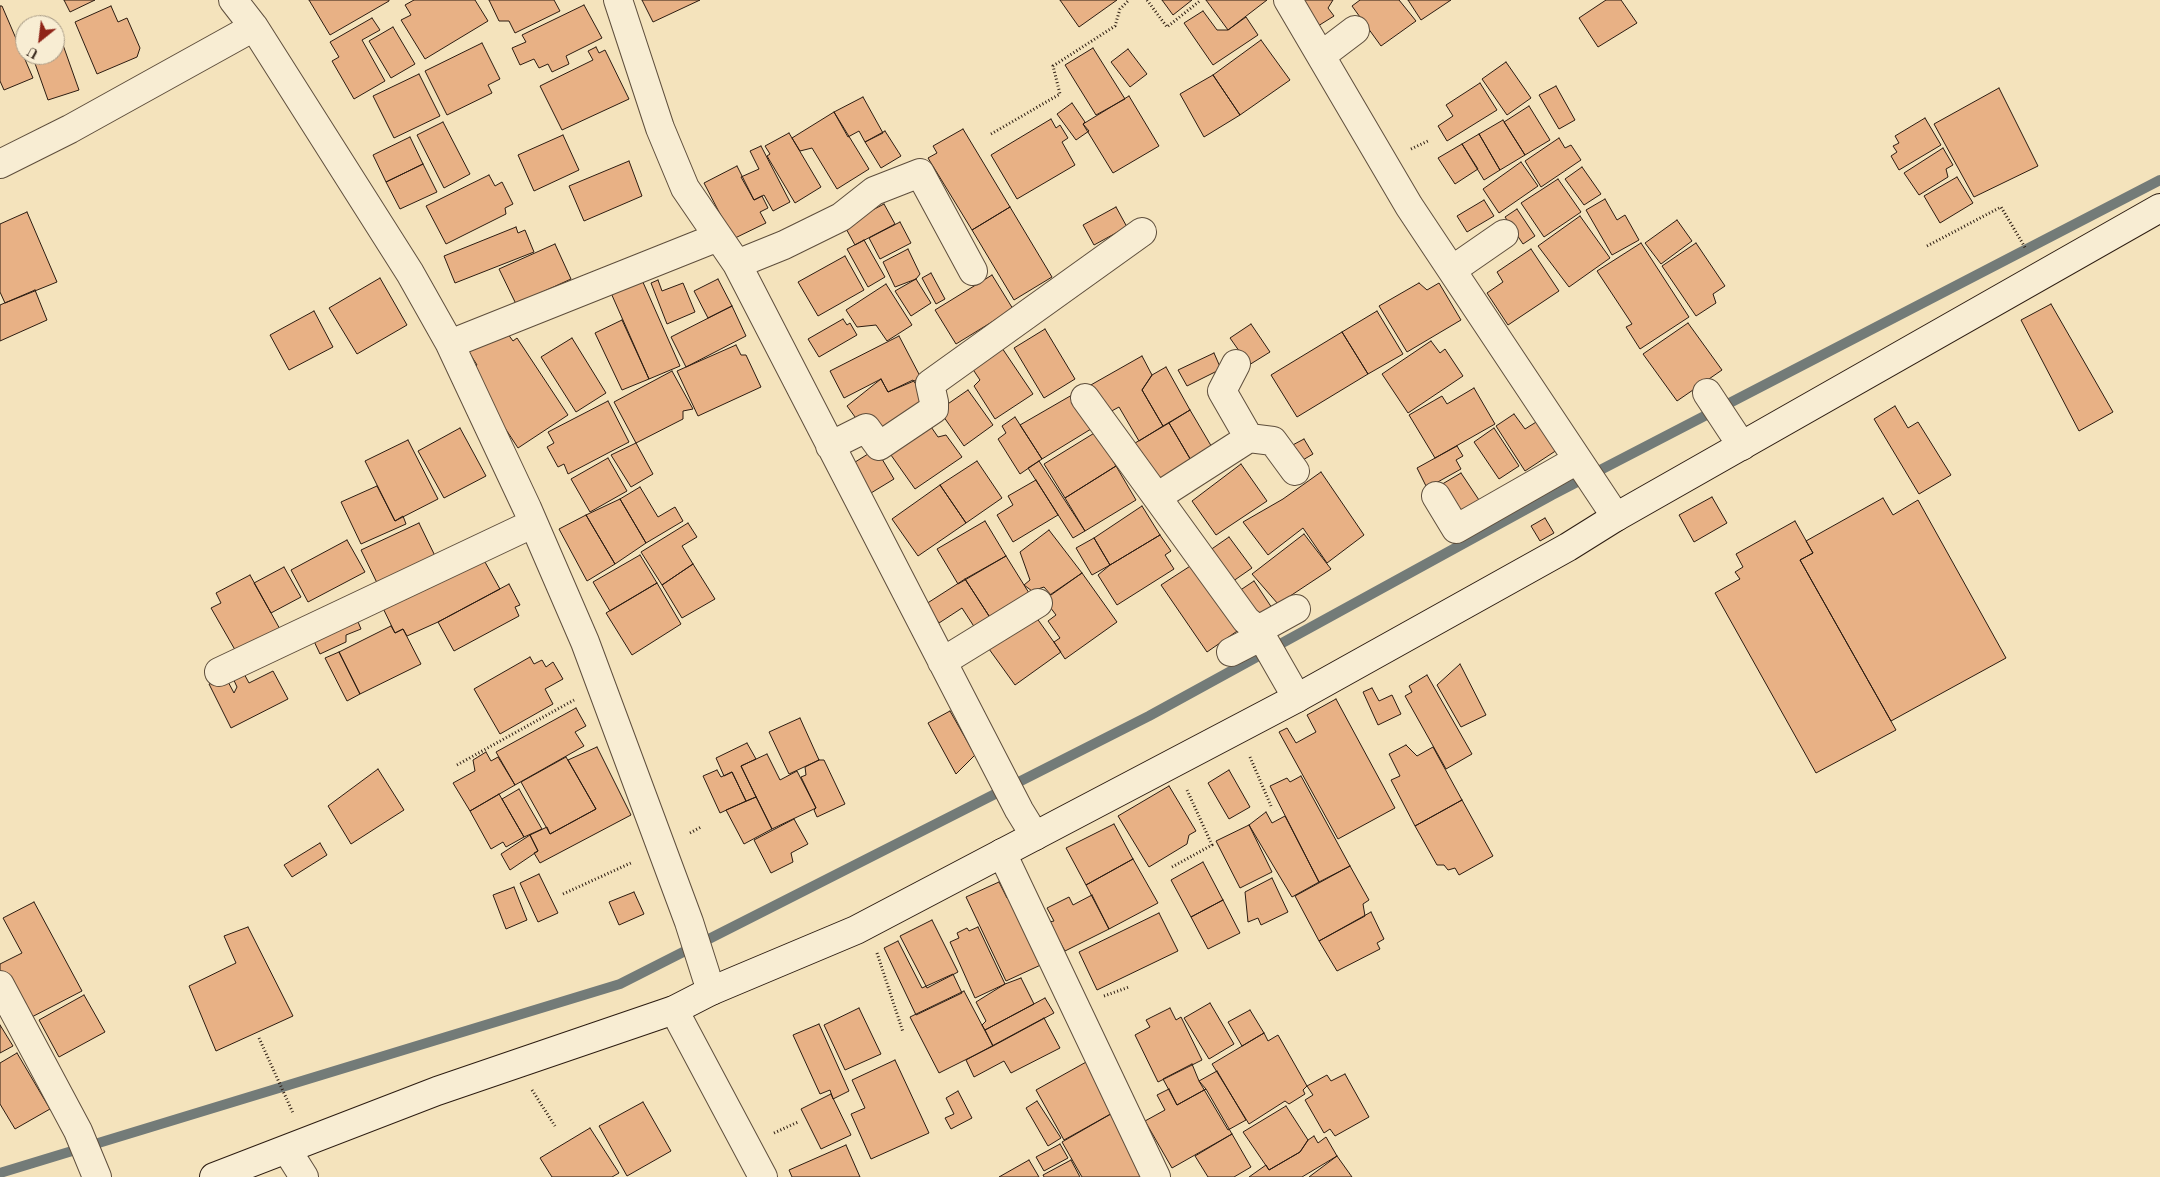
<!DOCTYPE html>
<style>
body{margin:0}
#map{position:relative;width:2160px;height:1177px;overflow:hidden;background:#f4e3bc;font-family:"Old Standard TT",serif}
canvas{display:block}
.north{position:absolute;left:15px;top:15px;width:50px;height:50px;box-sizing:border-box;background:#f8edd3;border:1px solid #a69985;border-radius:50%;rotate:209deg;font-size:14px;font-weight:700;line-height:20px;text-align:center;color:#2c1c11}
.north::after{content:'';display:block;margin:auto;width:18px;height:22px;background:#8f2418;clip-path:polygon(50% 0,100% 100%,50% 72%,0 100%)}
</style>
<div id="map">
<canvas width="2160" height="1177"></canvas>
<div class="north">U</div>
</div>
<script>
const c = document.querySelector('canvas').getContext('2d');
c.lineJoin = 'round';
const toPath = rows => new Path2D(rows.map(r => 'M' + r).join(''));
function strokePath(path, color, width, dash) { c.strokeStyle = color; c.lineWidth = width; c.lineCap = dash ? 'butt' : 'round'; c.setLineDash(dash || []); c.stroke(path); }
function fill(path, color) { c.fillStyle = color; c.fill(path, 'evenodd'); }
strokePath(toPath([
 [0,1173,620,984,1149,716,1552,495,2160,180]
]), '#737b78', 10);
const building = toPath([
 [64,0,95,0,70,12,64,0],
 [309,0,389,0,389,1,330,35,309,0],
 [414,0,475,0,488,21,425,59,401,20,411,15,405,5,414,0],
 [489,0,554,0,560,11,515,33,509,21,499,21,489,0],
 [642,0,700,0,653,22,642,0],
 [1060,0,1117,0,1079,27,1060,0],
 [1162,0,1192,0,1173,15,1162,0],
 [1206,0,1267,0,1228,30,1206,0],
 [1300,0,1333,0,1328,8,1334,16,1318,26,1300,0],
 [1360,0,1399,0,1416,21,1381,46,1352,6,1360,0],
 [1408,0,1451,0,1421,20,1408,0],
 [1606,0,1621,0,1637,23,1598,47,1579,18,1606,0],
 [584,5,602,38,566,56,569,64,552,72,548,64,539,68,534,59,520,65,512,48,526,42,522,35,584,5],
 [0,6,2,6,33,78,4,90,0,81,0,6],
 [111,6,118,22,127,18,140,48,137,57,97,74,75,22,111,6],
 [1203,11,1217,30,1228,30,1246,17,1258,35,1213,65,1184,23,1203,11],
 [372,18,380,30,362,40,385,81,354,99,332,61,339,57,330,42,372,18],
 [393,27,415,64,391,78,369,41,393,27],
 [57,28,79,90,48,100,32,55,55,55,55,29,57,28],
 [1261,40,1290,80,1240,115,1213,75,1261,40],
 [482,43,500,79,488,85,492,93,447,115,425,71,482,43],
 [596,47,599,53,605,50,629,99,562,130,540,86,593,60,588,51,596,47],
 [1093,48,1125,99,1096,115,1065,65,1093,48],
 [1128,49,1147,74,1130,87,1111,62,1128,49],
 [1506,62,1531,98,1507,115,1482,79,1506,62],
 [419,74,440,116,394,138,373,96,419,74],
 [1213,75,1240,115,1204,137,1180,94,1213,75],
 [1480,83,1497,110,1447,141,1438,126,1453,116,1446,105,1480,83],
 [1556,86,1575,120,1559,129,1539,95,1556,86],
 [1999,88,2038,166,1974,197,1934,124,1999,88],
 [1129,96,1159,146,1113,173,1083,124,1129,96],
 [863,97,883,133,865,142,859,131,848,137,834,112,863,97],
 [1072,103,1085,122,1083,124,1089,131,1076,140,1057,114,1072,103],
 [1529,106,1550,140,1525,155,1504,122,1529,106],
 [834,112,869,169,837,189,812,148,800,151,792,138,834,112],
 [1925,118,1941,145,1899,170,1891,156,1897,152,1893,146,1899,143,1895,136,1925,118],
 [1051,119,1056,128,1060,125,1068,138,1062,142,1075,165,1017,199,991,155,1051,119],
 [1503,120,1525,155,1500,170,1479,134,1503,120],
 [443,122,470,174,444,188,417,135,443,122],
 [963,129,1010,207,972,230,928,158,937,153,933,146,963,129],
 [885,131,901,156,881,168,865,142,885,131],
 [789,133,821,187,795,203,767,156,770,154,765,146,789,133],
 [1479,134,1500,170,1484,180,1462,144,1479,134],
 [563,135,579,170,534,191,518,155,563,135],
 [410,137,423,164,386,182,373,155,410,137],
 [1559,138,1565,148,1571,145,1581,160,1541,187,1525,161,1559,138],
 [1462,144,1478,169,1455,184,1438,158,1462,144],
 [761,146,790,202,773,211,764,195,754,200,741,177,759,169,750,151,761,146],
 [1943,148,1953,165,1946,169,1948,177,1919,195,1904,173,1943,148],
 [629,161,642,196,584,221,569,186,629,161],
 [1521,162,1538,186,1499,213,1483,189,1521,162],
 [423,164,437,192,400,209,386,182,423,164],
 [737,166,754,200,762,196,768,208,760,212,766,223,733,239,704,183,737,166],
 [1582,167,1601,194,1584,205,1565,179,1582,167],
 [489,175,495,186,502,182,513,204,505,208,506,214,446,244,426,206,489,175],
 [1957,177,1973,203,1940,223,1924,196,1957,177],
 [1558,179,1581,212,1544,237,1521,203,1558,179],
 [1605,199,1617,220,1625,215,1639,240,1612,255,1586,210,1605,199],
 [1484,200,1494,216,1467,232,1457,216,1484,200],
 [884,204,895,224,855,245,844,225,884,204],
 [1010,207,1052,277,1014,300,972,230,1010,207],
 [1116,207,1127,227,1094,245,1083,225,1116,207],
 [1517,209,1535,236,1523,244,1505,217,1517,209],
 [27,212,57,282,5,303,0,292,0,224,27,212],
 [1580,216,1610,258,1569,287,1538,246,1580,216],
 [1677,220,1692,241,1661,264,1645,243,1677,220],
 [900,222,911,243,880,259,869,238,900,222],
 [516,227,518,233,525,230,534,252,455,283,444,256,516,227],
 [864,240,885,277,868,287,847,249,864,240],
 [1641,243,1689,317,1640,349,1626,327,1632,324,1597,271,1641,243],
 [1696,243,1725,286,1713,294,1716,303,1696,316,1662,266,1696,243],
 [555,244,571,279,516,304,499,269,555,244],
 [908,249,920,274,916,279,895,287,883,262,908,249],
 [1531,249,1559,291,1508,325,1487,293,1503,282,1497,272,1531,249],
 [845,256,864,290,818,316,798,282,845,256],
 [931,273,945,299,936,304,922,278,931,273],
 [992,275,1013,309,956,344,935,310,992,275],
 [380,278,407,325,357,354,329,308,380,278],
 [718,279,732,306,708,318,694,291,718,279],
 [916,279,931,303,911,316,895,291,916,279],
 [642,280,680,366,649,379,611,293,642,280],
 [658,280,662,291,683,283,695,312,667,324,651,283,658,280],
 [1419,283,1427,290,1439,283,1461,320,1407,352,1379,306,1419,283],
 [886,284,912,325,887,341,876,325,857,327,846,310,886,284],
 [35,290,47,320,0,341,0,305,35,290],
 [2051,304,2113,412,2079,431,2021,320,2051,304],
 [732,306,746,336,686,367,671,337,732,306],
 [314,311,333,347,289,370,270,335,314,311],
 [1377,311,1403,354,1368,374,1342,332,1377,311],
 [843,319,847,325,850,323,857,335,819,357,808,339,843,319],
 [622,320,649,379,622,390,595,333,622,320],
 [1688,323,1722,370,1677,401,1643,354,1688,323],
 [1251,324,1270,352,1249,365,1230,338,1251,324],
 [502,326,513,341,517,338,568,415,518,448,469,373,477,365,467,349,502,326],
 [1045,329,1075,379,1044,398,1014,348,1045,329],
 [1342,332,1368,374,1297,417,1271,375,1342,332],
 [899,336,921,378,888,392,881,379,844,398,830,371,899,336],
 [572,338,606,393,576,412,541,357,572,338],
 [1431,341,1440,353,1445,349,1463,376,1408,413,1382,374,1431,341],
 [736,345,741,355,746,355,761,387,698,416,677,371,736,345],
 [1002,348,1033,394,995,419,974,386,980,380,972,368,1002,348],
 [1214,353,1221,369,1187,386,1178,370,1214,353],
 [1142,356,1152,375,1142,390,1163,426,1139,441,1119,407,1106,414,1089,386,1142,356],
 [1166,367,1190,410,1163,426,1142,390,1152,375,1166,367],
 [672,371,693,409,683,411,683,419,636,443,614,402,672,371],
 [881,379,888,392,913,380,930,405,878,439,858,421,847,406,881,379],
 [1474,388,1495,424,1435,458,1409,415,1442,396,1447,404,1474,388],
 [968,390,993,425,964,446,939,410,968,390],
 [1072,395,1091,429,1042,459,1020,425,1072,395],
 [608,401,629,442,568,474,564,464,558,467,547,447,554,443,548,432,608,401],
 [1895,406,1908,428,1918,422,1951,475,1919,494,1874,419,1895,406],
 [1190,410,1213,449,1192,462,1169,423,1190,410],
 [1514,414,1525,429,1541,419,1560,448,1525,471,1496,426,1514,414],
 [1015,417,1042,459,1020,474,998,439,1006,433,1002,426,1015,417],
 [927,421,938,437,946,435,962,457,915,489,886,448,927,421],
 [1169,423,1192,462,1155,485,1130,446,1169,423],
 [460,428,486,476,444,498,418,451,460,428],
 [1494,428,1519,466,1499,479,1474,442,1494,428],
 [1096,432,1116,466,1065,498,1044,464,1096,432],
 [1304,439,1313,454,1296,464,1287,448,1304,439],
 [408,440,438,499,395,521,365,461,408,440],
 [636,443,653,474,631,487,611,455,636,443],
 [1457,446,1463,456,1456,460,1461,469,1427,488,1417,468,1457,446],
 [876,449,894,479,871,493,852,464,876,449],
 [608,458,627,491,590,512,571,479,608,458],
 [977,461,1002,498,966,523,940,485,977,461],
 [1039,461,1085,531,1073,538,1028,468,1039,461],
 [1241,464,1267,501,1216,535,1192,501,1241,464],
 [1116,466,1136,500,1085,531,1065,498,1116,466],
 [1321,472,1364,535,1327,563,1303,528,1268,555,1243,522,1283,499,1321,472],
 [1461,473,1481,503,1459,517,1439,486,1461,473],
 [1036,480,1058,515,1013,542,997,515,1013,505,1008,496,1036,480],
 [940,485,966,523,918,556,892,519,940,485],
 [377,486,395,521,403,516,406,524,361,544,341,502,377,486],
 [640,487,658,517,675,507,683,521,646,543,620,499,640,487],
 [1712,497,1727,523,1694,542,1679,515,1712,497],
 [1883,498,1893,515,1918,500,2006,658,1891,721,1800,560,1813,553,1806,541,1883,498],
 [620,499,646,543,615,564,586,515,620,499],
 [1142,506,1160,535,1110,565,1094,538,1142,506],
 [586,515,615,564,587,581,559,529,586,515],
 [1545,518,1554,533,1540,541,1531,526,1545,518],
 [985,521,1006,556,958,584,937,549,985,521],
 [1795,521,1813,553,1800,560,1896,730,1816,773,1715,593,1740,579,1735,572,1743,567,1736,554,1795,521],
 [419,523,438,562,380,589,361,550,419,523],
 [688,523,697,537,682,546,693,564,662,585,641,552,688,523],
 [1049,530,1082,573,1051,595,1044,587,1032,591,1024,585,1030,580,1020,552,1049,530],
 [1304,534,1331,569,1278,604,1252,574,1304,534],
 [1160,535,1171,551,1165,555,1174,569,1117,605,1098,575,1110,565,1160,535],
 [1229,537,1252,568,1226,586,1203,555,1229,537],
 [1094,538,1110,565,1092,575,1076,548,1094,538],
 [347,540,365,572,308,602,291,570,347,540],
 [480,553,500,589,438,622,407,636,403,629,395,633,380,602,480,553],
 [640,555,657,583,610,611,593,582,640,555],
 [1006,556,1029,593,991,619,965,579,1006,556],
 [1198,561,1243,627,1207,652,1161,585,1198,561],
 [693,564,715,599,682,618,662,585,693,564],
 [284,567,301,597,271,613,254,583,284,567],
 [1082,573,1117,622,1065,659,1054,642,1060,638,1048,621,1056,615,1044,599,1082,573],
 [250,575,281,631,238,655,211,608,221,603,216,593,250,575],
 [965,579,991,619,975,628,962,608,939,623,926,604,965,579],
 [1254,581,1272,608,1253,621,1233,595,1254,581],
 [657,583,681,624,632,655,606,613,657,583],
 [509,584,520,605,515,607,519,616,454,651,438,622,509,584],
 [356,617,361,629,346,635,346,642,320,654,312,637,356,617],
 [1036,617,1061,652,1015,685,989,649,1036,617],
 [391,626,395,633,403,629,421,664,360,694,339,652,391,626],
 [339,652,360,694,347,701,325,658,339,652],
 [530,657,534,664,542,660,546,667,553,662,563,679,545,689,553,704,500,734,474,689,530,657],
 [1460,664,1486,715,1461,727,1437,685,1460,664],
 [242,670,249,683,273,671,288,699,231,728,209,684,225,676,234,693,237,687,232,676,242,670],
 [1427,675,1472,754,1446,769,1405,696,1412,692,1409,686,1427,675],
 [1372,688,1379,701,1392,695,1401,714,1378,725,1363,692,1372,688],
 [1336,699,1395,808,1338,839,1279,732,1287,728,1296,743,1316,732,1307,715,1336,699],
 [576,708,586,726,575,732,584,746,515,785,496,752,576,708],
 [950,711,975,755,956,774,928,723,950,711],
 [800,718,819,760,789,774,769,732,800,718],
 [747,743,756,759,741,766,756,797,746,801,732,772,724,776,716,758,747,743],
 [1406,745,1417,756,1433,747,1462,800,1415,826,1391,780,1400,776,1389,754,1406,745],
 [597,747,631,815,540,863,534,853,538,851,530,835,547,827,550,834,596,809,568,760,597,747],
 [486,752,491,761,498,757,515,785,470,811,453,783,475,771,473,760,486,752],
 [767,754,780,780,797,771,816,808,772,829,741,766,767,754],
 [566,757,596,809,550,834,521,782,566,757],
 [819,760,824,760,845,804,817,817,814,810,816,808,801,777,806,775,805,767,819,760],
 [378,769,404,810,351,844,328,806,378,769],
 [717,770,721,777,732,772,746,801,720,813,703,776,717,770],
 [1229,770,1250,807,1229,819,1208,783,1229,770],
 [1301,776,1350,866,1319,882,1270,786,1287,778,1290,782,1301,776],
 [1169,786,1196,831,1189,835,1187,844,1149,867,1118,816,1169,786],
 [519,789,542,829,524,837,502,799,519,789],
 [499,794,524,837,506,847,503,842,491,849,470,811,499,794],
 [756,797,772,829,744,844,726,810,756,797],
 [1462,800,1493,856,1459,875,1455,868,1448,870,1444,865,1437,865,1415,826,1462,800],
 [1266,812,1272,823,1285,816,1319,882,1292,897,1249,825,1266,812],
 [794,819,808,844,791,853,793,862,771,873,754,840,794,819],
 [1114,824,1133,859,1086,885,1066,848,1114,824],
 [1249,825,1272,872,1240,888,1216,841,1249,825],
 [530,835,538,851,510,870,501,854,530,835],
 [320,843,327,855,292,877,284,865,320,843],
 [1133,859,1158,903,1109,929,1086,885,1133,859],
 [1203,862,1223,900,1191,917,1171,880,1203,862],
 [1350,866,1369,900,1363,904,1365,916,1319,941,1295,896,1350,866],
 [539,874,558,913,538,922,520,883,539,874],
 [1272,878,1288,912,1261,925,1258,918,1248,922,1245,892,1272,878],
 [999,882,1007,898,1012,896,1045,963,1006,981,966,897,999,882],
 [514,887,527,920,506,929,493,895,514,887],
 [634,892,644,914,619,925,609,902,634,892],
 [1092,895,1109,929,1065,951,1049,922,1054,921,1047,908,1069,897,1073,905,1092,895],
 [1223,900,1240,933,1208,949,1191,917,1223,900],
 [34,902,82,991,26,1020,0,971,0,964,22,953,3,918,34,902],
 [1371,912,1384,939,1377,943,1380,949,1337,971,1319,941,1371,912],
 [1159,913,1178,951,1097,990,1079,952,1159,913],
 [932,920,958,972,927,988,900,936,932,920],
 [248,927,293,1016,216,1051,189,986,236,963,224,936,248,927],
 [978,927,1005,984,975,998,950,942,959,938,957,933,967,928,969,931,978,927],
 [898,941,922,988,953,974,962,993,916,1015,884,948,898,941],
 [1021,978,1034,1004,985,1030,982,1025,986,1021,976,1002,1005,984,1021,978],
 [964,991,993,1046,939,1073,910,1017,964,991],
 [84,995,105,1032,59,1057,39,1020,84,995],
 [1045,998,1054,1013,993,1046,985,1030,1045,998],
 [1210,1003,1234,1044,1209,1059,1184,1018,1210,1003],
 [859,1008,881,1054,845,1070,824,1025,859,1008],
 [1170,1008,1176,1020,1181,1017,1202,1060,1158,1082,1135,1035,1150,1027,1146,1020,1170,1008],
 [1250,1010,1264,1033,1242,1046,1228,1022,1250,1010],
 [1044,1018,1060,1048,1011,1073,1004,1061,974,1077,966,1060,1044,1018],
 [819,1024,849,1091,833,1099,830,1090,820,1094,793,1035,819,1024],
 [0,1025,13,1046,0,1053,0,1025],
 [1264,1033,1268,1041,1278,1035,1307,1086,1303,1090,1305,1094,1289,1104,1285,1101,1249,1124,1212,1064,1264,1033],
 [17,1053,50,1109,15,1129,0,1104,0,1063,17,1053],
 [895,1060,929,1133,871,1159,851,1114,865,1108,852,1080,895,1060],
 [1088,1061,1116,1111,1064,1140,1036,1090,1088,1061],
 [1192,1064,1199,1081,1206,1089,1177,1105,1163,1079,1192,1064],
 [1217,1071,1246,1120,1228,1130,1199,1081,1217,1071],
 [1345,1074,1369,1117,1335,1136,1330,1129,1324,1133,1305,1100,1313,1095,1307,1086,1327,1075,1331,1081,1345,1074],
 [1169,1089,1177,1105,1206,1089,1232,1134,1172,1168,1145,1121,1165,1110,1157,1095,1169,1089],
 [958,1091,972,1118,951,1129,945,1118,954,1114,946,1098,958,1091],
 [831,1094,851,1135,821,1149,801,1109,831,1094],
 [1037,1101,1061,1138,1048,1146,1026,1108,1037,1101],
 [643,1102,671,1151,627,1176,599,1126,643,1102],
 [1286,1106,1308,1140,1300,1152,1269,1170,1243,1132,1286,1106],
 [1116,1111,1149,1177,1082,1177,1062,1142,1116,1111],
 [590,1128,619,1173,612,1177,552,1177,540,1158,590,1128],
 [1232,1134,1251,1167,1234,1177,1208,1177,1195,1156,1232,1134],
 [1314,1136,1318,1143,1326,1137,1337,1156,1302,1177,1249,1177,1266,1165,1269,1170,1300,1152,1308,1140,1314,1136],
 [1060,1144,1068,1158,1044,1171,1036,1157,1060,1144],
 [846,1145,860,1177,792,1177,789,1170,846,1145],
 [1337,1156,1352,1177,1309,1177,1337,1156],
 [1029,1160,1039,1177,999,1177,1029,1160],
 [1071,1160,1080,1177,1044,1177,1043,1175,1071,1160]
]);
fill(building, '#e8b185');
strokePath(building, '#2c1c11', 1);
const minor = toPath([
 [233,0,254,27,410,273,450,344,527,508,585,642,689,922,711,991],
 [618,0,660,128,685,188,737,264,1019,810,1035,836],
 [1288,0,1409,206,1616,517],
 [1322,55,1355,30],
 [0,164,70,129,254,27],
 [737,264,784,245,841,217,874,191,920,173,973,271],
 [1452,270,1504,234],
 [450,344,718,237],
 [1236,364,1222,391,1249,438],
 [1707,393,1742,446],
 [1085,398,1246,620,1258,630,1297,698],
 [830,446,866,428,879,446,934,409,934,402,930,384,1142,232],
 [1436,496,1456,529,1577,460],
 [1157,497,1249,438,1273,441,1295,471],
 [1258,630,1296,609],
 [1231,652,1262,636],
 [942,662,1038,603],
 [219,672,532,524],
 [1002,853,1156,1177],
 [0,985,78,1131,97,1177],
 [674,1010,763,1177],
 [287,1150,304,1177]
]);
const secondary = toPath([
 [214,1177,437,1091,674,1010,711,991,856,930,1297,698,1568,547,1616,517,2160,208]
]);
strokePath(minor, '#5e4e3c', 30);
strokePath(secondary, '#2c1c11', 30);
strokePath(toPath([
 [1147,0,1167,27,1201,0],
 [991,134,1060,94,1053,66,1115,26,1120,9,1129,0],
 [1411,149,1430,140],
 [1927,246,2001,207,2026,249],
 [1250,757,1271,806],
 [457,765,574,700],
 [690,833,701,827],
 [1172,867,1212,845,1187,790],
 [563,894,633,862],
 [877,953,903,1032],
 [1104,996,1129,987],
 [259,1038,293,1113],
 [532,1090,555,1126],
 [774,1133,798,1122]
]), '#2c1c11', 3, [1, 2.5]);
strokePath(minor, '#f8edd3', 28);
strokePath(secondary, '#f8edd3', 28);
</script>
